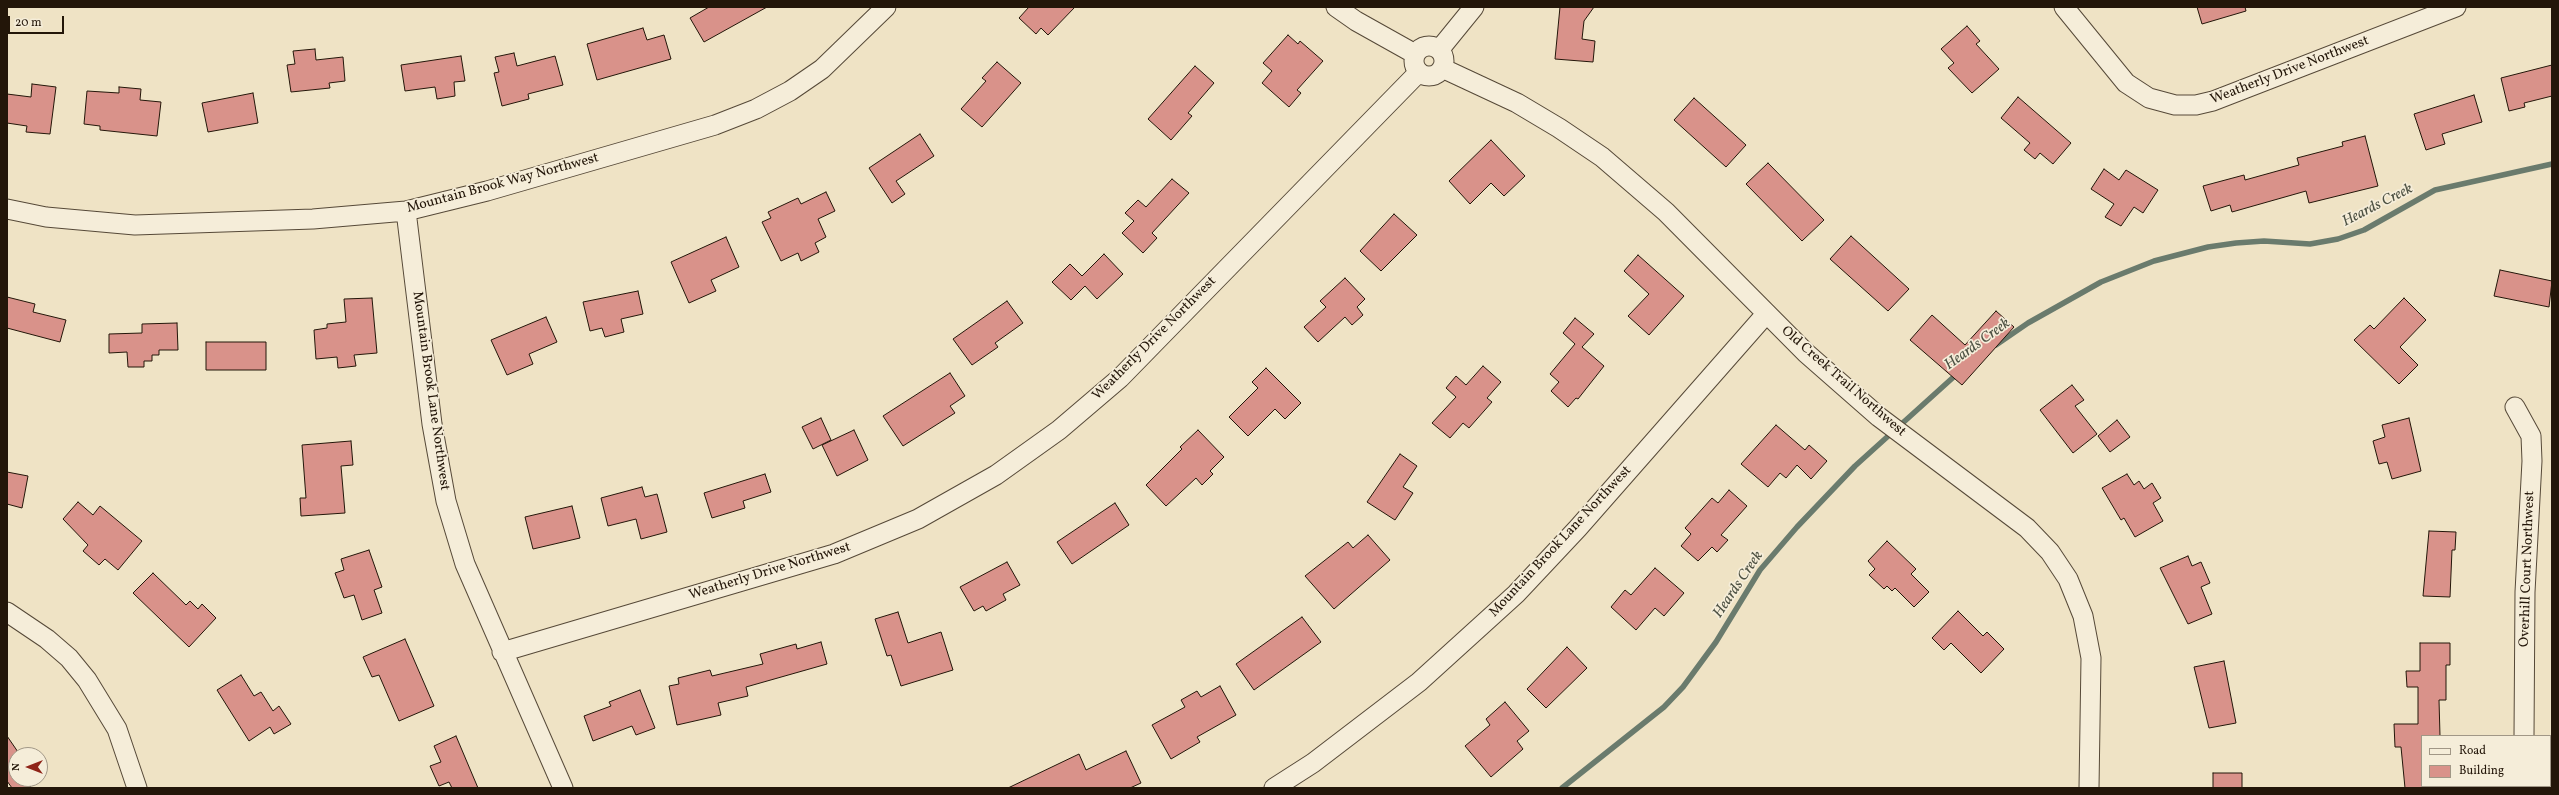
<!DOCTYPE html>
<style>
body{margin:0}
#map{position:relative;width:2559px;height:795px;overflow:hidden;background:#efe3c5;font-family:Vollkorn,serif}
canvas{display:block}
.frame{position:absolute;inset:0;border:8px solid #231609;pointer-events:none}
.legend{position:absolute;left:2421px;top:735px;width:130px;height:52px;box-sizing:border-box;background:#f5edd9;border:1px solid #a19786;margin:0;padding:5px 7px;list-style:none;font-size:12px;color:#231609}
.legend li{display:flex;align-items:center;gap:8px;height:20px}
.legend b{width:20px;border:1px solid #a19786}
.north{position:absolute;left:8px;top:747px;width:40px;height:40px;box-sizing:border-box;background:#f5edd9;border:1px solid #a19786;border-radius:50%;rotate:270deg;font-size:11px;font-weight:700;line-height:16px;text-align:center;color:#231609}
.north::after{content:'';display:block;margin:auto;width:14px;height:18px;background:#8f2418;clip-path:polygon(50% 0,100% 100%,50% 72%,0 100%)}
.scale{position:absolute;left:8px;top:16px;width:56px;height:18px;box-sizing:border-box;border:2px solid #231609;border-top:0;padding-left:5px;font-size:12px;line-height:14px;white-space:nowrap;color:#231609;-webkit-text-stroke:3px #f5edd9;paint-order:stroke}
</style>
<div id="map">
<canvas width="2559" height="795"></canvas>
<div class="frame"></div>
<ul class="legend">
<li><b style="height:5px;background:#f5edd9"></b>Road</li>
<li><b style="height:11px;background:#d9928a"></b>Building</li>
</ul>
<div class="north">N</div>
<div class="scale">20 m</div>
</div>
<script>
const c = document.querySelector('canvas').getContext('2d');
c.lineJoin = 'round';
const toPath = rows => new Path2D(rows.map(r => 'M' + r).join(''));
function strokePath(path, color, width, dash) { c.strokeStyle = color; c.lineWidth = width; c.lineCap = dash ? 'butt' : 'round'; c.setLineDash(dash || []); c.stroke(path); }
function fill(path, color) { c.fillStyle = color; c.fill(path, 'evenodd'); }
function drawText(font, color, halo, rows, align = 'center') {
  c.font = font + ' Vollkorn,serif'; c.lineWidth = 3.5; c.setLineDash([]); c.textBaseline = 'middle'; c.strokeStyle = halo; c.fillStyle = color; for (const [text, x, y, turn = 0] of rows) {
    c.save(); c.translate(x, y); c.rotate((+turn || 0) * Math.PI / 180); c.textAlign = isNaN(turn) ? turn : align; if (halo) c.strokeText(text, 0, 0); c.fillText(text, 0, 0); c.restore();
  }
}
strokePath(toPath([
 [1996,345,2028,323,2101,282,2154,261,2208,247,2236,243,2264,241,2310,244,2338,239,2364,230,2435,190,2552,164],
 [1562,788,1664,707,1683,687,1716,642,1760,570,1797,527,1855,466,1958,373]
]), '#6a7b6d', 5.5);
const building = toPath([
 [709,7,767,7,704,42,690,18,709,7],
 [1029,7,1075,7,1048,35,1041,28,1036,34,1019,18,1029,7],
 [1560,7,1594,7,1584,21,1582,39,1595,41,1593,62,1555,59,1560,7],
 [2197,7,2245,7,2246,11,2202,24,2197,7],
 [1967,26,1980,41,1976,44,1999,69,1972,93,1948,68,1954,63,1941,49,1967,26],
 [643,28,647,40,664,35,671,59,597,80,587,44,643,28],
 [1288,35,1298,44,1300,41,1323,61,1297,90,1301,93,1289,107,1262,83,1272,71,1263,63,1288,35],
 [315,49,316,60,343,57,345,81,329,83,330,88,291,92,287,65,295,64,293,51,315,49],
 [514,53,517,66,555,56,563,85,528,94,529,99,502,106,494,73,499,72,495,57,514,53],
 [461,56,465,81,454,82,455,96,437,99,435,87,405,91,401,65,461,56],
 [997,62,1021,83,982,127,961,109,986,81,982,78,997,62],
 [2552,65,2552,96,2524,103,2525,107,2509,111,2501,78,2552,65],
 [1195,66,1214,83,1188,113,1192,116,1171,140,1148,119,1195,66],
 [32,84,56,87,50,134,26,132,27,126,7,123,7,94,31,97,32,84],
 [119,87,141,89,140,100,161,102,157,136,100,130,100,126,84,124,87,91,119,93,119,87],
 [253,93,258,123,208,132,202,103,253,93],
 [2474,95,2482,122,2442,134,2445,144,2426,150,2414,114,2474,95],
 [2018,97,2071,143,2053,164,2040,153,2035,159,2024,150,2030,143,2001,118,2018,97],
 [1694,98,1746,145,1726,167,1674,120,1694,98],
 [920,134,934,156,896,181,905,194,892,203,869,168,920,134],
 [2365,136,2378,186,2309,203,2306,191,2232,212,2230,205,2211,211,2203,186,2244,175,2245,180,2299,165,2297,158,2343,146,2342,142,2365,136],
 [1491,140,1525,176,1504,196,1491,183,1470,204,1449,181,1491,140],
 [1768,163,1824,220,1802,241,1746,184,1768,163],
 [2104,169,2119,180,2126,170,2158,190,2143,213,2134,207,2121,226,2105,217,2114,204,2091,189,2104,169],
 [1172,179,1189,193,1152,233,1157,238,1143,253,1122,233,1134,221,1125,213,1138,200,1146,207,1172,179],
 [826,192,835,211,818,219,826,237,815,243,819,252,801,261,798,253,781,261,762,222,771,218,768,212,798,198,801,204,826,192],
 [1394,214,1417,235,1381,271,1360,251,1394,214],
 [1851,236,1909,289,1888,311,1830,259,1851,236],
 [726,237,739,267,711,280,716,291,689,303,671,262,726,237],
 [1104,254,1123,274,1097,299,1085,286,1071,300,1052,282,1070,264,1082,276,1104,254],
 [1638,255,1684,296,1649,335,1628,316,1649,294,1624,271,1638,255],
 [2500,270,2552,281,2549,307,2494,296,2500,270],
 [1345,278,1365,299,1357,307,1363,315,1352,325,1345,317,1318,342,1304,327,1326,307,1320,301,1345,278],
 [638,291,643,314,621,319,624,332,605,337,602,328,590,331,583,302,638,291],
 [7,297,35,304,33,312,66,320,60,342,7,328,7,297],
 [372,298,377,353,354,355,356,366,338,368,337,357,316,359,314,330,327,328,327,324,346,322,344,299,372,298],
 [2404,298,2426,320,2400,347,2418,365,2399,384,2354,340,2370,325,2374,329,2404,298],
 [1007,301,1023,323,995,343,998,347,972,365,953,339,1007,301],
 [1996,311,2014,327,1962,385,1910,340,1932,315,1965,345,1996,311],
 [546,317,557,342,529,354,533,364,507,375,491,340,546,317],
 [1575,318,1594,334,1582,347,1604,366,1578,399,1576,398,1568,407,1551,391,1559,382,1550,374,1575,344,1563,333,1575,318],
 [177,323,178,350,159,350,159,355,152,355,152,361,144,361,144,367,128,367,127,352,109,353,109,334,142,333,142,324,177,323],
 [206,342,266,342,266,370,206,370,206,342],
 [1483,366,1501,382,1487,398,1492,402,1469,428,1463,423,1450,438,1432,423,1456,397,1446,388,1456,376,1466,385,1483,366],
 [1266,368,1301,403,1285,419,1275,409,1248,436,1229,417,1258,388,1252,382,1266,368],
 [950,373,965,396,950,406,955,413,903,446,883,416,950,373],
 [2072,385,2084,400,2075,406,2097,434,2073,453,2040,410,2072,385],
 [821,418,831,440,813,449,802,427,821,418],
 [2409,418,2421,471,2392,479,2387,462,2379,464,2373,441,2385,437,2382,425,2409,418],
 [2117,420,2130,437,2110,452,2098,436,2117,420],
 [1776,425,1805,450,1809,445,1827,461,1811,479,1797,465,1786,478,1780,473,1768,487,1741,464,1776,425],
 [854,430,868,460,837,476,822,445,854,430],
 [1198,430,1224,457,1210,471,1213,474,1202,485,1196,478,1166,506,1146,485,1182,449,1180,447,1198,430],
 [351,441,353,465,341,466,345,513,301,516,300,498,306,498,302,445,351,441],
 [1400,454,1417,466,1403,487,1413,493,1395,520,1367,502,1400,454],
 [7,472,28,476,22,508,7,504,7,472],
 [765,474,771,492,743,501,745,508,712,518,704,493,765,474],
 [2127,474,2134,485,2139,481,2144,489,2152,483,2161,498,2153,503,2163,521,2135,537,2124,518,2121,520,2102,488,2127,474],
 [642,487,645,497,657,494,667,532,641,539,636,519,608,526,601,498,642,487],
 [1729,490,1747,506,1721,535,1728,540,1717,552,1712,547,1698,561,1681,546,1691,534,1685,528,1712,498,1718,503,1729,490],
 [78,502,93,515,100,506,142,541,118,570,105,559,99,565,83,551,88,545,63,519,78,502],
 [1115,503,1129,525,1072,564,1057,542,1115,503],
 [572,506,580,538,533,549,525,517,572,506],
 [2429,531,2456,532,2455,550,2452,550,2450,597,2423,596,2429,531],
 [1368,535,1390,560,1334,609,1305,576,1348,542,1353,548,1368,535],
 [1887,541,1916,569,1911,574,1929,592,1914,607,1895,588,1892,591,1887,586,1884,589,1869,575,1875,569,1868,561,1887,541],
 [369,550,382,587,374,590,382,613,362,620,354,595,344,598,335,573,344,570,341,559,369,550],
 [2188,556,2192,566,2201,562,2210,583,2201,587,2212,614,2188,624,2160,568,2188,556],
 [1007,562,1020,585,1003,594,1006,600,986,611,983,606,974,611,960,587,1007,562],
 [1655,568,1684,593,1664,616,1655,608,1636,630,1611,607,1625,590,1631,595,1655,568],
 [153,573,186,605,190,601,198,609,202,604,216,618,189,647,133,593,153,573],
 [1958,611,1983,636,1987,632,2004,649,1981,673,1951,643,1944,650,1932,638,1958,611],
 [898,612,908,643,941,632,953,670,901,686,891,655,887,656,875,619,898,612],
 [1302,617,1321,642,1254,690,1236,664,1302,617],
 [405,639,434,706,399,721,379,675,372,677,363,657,405,639],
 [821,642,827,664,746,687,748,696,718,703,721,715,677,725,669,686,679,684,678,678,710,670,712,676,763,664,760,654,796,644,797,649,821,642],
 [2420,643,2450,643,2450,665,2446,665,2446,700,2439,700,2440,736,2422,736,2422,788,2405,788,2401,747,2395,747,2394,724,2418,724,2418,687,2407,687,2406,671,2420,671,2420,643],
 [1567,647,1587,668,1546,708,1527,689,1567,647],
 [2224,661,2236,723,2209,728,2194,667,2224,661],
 [241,675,254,696,261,692,273,711,279,706,291,724,274,734,270,727,249,741,217,690,241,675],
 [1220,686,1236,715,1197,737,1200,742,1171,759,1152,725,1185,707,1181,700,1197,691,1201,697,1220,686],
 [640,690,655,728,636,735,632,726,593,741,584,716,611,706,609,702,640,690],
 [1505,702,1529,731,1517,741,1523,749,1491,777,1465,746,1490,725,1486,719,1505,702],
 [7,736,18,752,21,749,25,755,16,755,16,779,40,779,40,777,41,779,28,788,12,788,7,781,7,736],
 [456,736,478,788,452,788,449,782,439,786,430,766,441,762,434,746,456,736],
 [1126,751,1141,783,1130,788,1008,788,1079,754,1086,770,1126,751],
 [2213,773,2242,773,2242,788,2213,788,2213,773]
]);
fill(building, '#d9928a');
strokePath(building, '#231609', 1);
const minor = toPath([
 [1336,7,1356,21,1415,54],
 [2064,7,2126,83,2149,98,2175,105,2196,105,2213,101,2456,7],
 '1414 61a15 15 0 1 1 30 0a15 15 0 1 1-30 0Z',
 [1439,50,1474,7],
 [1442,68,1517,103,1559,128,1602,157,1666,212,1806,353,1879,417,2027,528,2050,552,2068,579,2083,616,2091,658,2089,788],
 [7,209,46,217,135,225,313,219,406,211,487,191,715,125,756,109,790,91,822,69,886,7],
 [406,211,432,424,446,501,465,564,563,788],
 [2515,407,2531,436,2532,461,2525,592,2524,736],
 [7,612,47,639,69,658,87,680,117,729,137,788],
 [502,652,834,554,918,519,996,475,1059,430,1120,378,1419,72],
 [1274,788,1313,763,1419,682,1516,594,1578,528,1766,314],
 [2523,788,2523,786]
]);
strokePath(minor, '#564938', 21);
strokePath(minor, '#f5edd9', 19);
drawText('14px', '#231609', '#f5edd9', [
 ["Weatherly Drive Northwest",2290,71,-21],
 ["Mountain Brook Way Northwest",503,184,-15],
 ["Weatherly Drive Northwest",1155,339,-45],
 ["Old Creek Trail Northwest",1843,382,41],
 ["Mountain Brook Lane Northwest",430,391,82],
 ["Mountain Brook Lane Northwest",1561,542,-47],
 ["Overhill Court Northwest",2528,569,-88],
 ["Weatherly Drive Northwest",770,572,-17]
]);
drawText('italic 15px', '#4d5143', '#f5edd9', [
 ["Heards Creek",2378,206,-27],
 ["Heards Creek",1978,345,-36],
 ["Heards Creek",1739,585,-56]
]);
</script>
